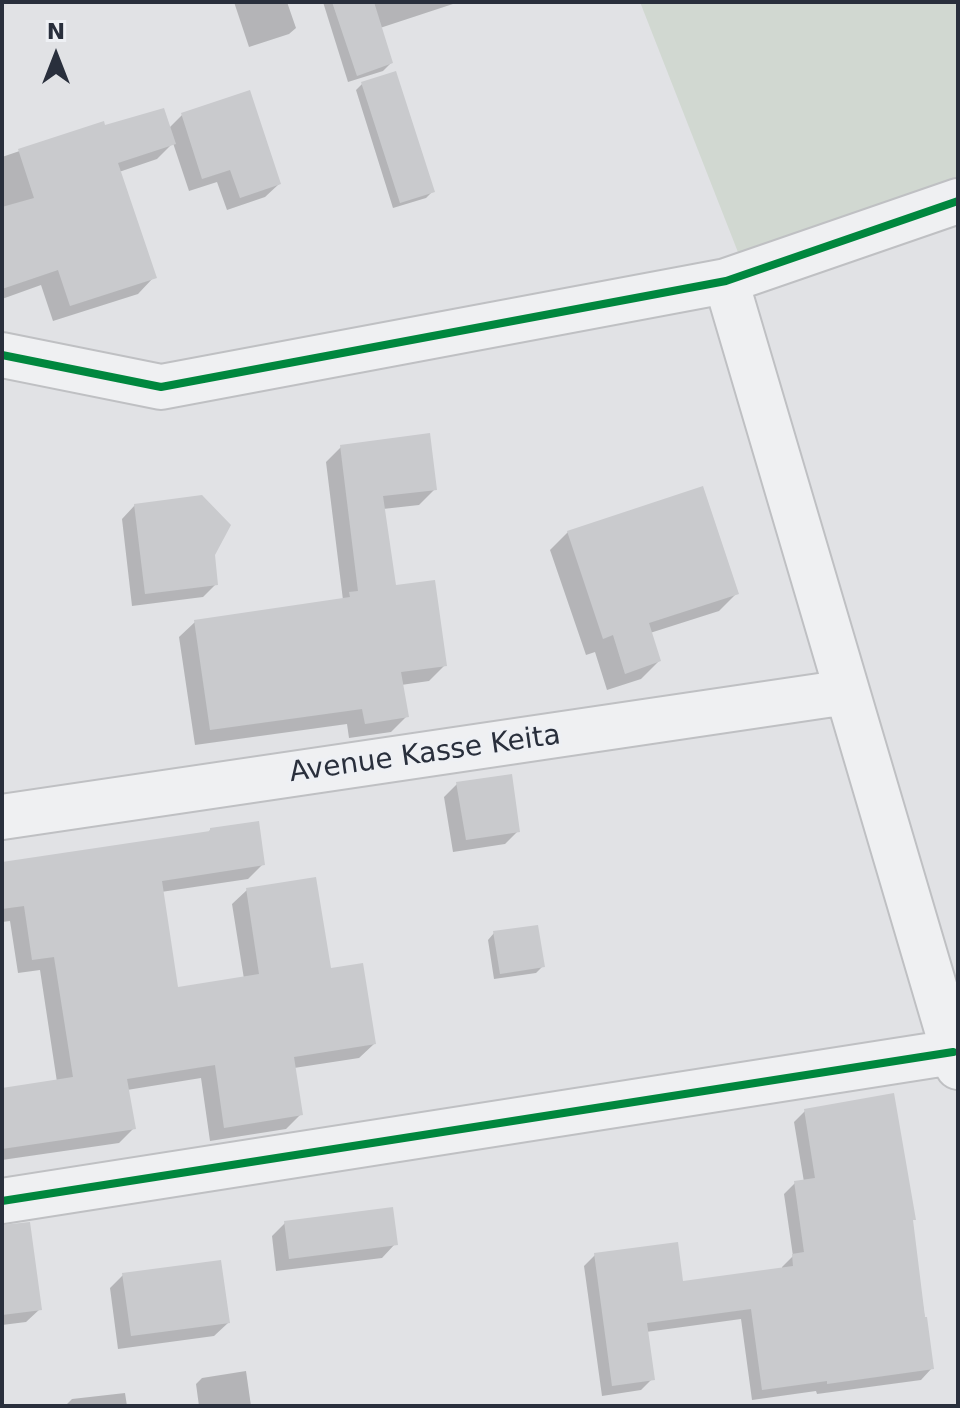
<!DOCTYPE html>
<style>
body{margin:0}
#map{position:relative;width:960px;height:1408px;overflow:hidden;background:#e1e2e5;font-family:"DejaVu Sans",sans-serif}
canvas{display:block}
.frame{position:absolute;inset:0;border:4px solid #292f3c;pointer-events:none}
.north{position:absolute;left:16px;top:16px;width:80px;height:80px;-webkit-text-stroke:6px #eef0f4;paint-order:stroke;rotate:0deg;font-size:22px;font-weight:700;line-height:32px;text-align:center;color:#292f3c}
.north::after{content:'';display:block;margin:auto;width:28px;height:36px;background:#292f3c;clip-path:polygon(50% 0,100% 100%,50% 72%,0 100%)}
</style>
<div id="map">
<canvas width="960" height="1408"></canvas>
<div class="frame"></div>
<div class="north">N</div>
</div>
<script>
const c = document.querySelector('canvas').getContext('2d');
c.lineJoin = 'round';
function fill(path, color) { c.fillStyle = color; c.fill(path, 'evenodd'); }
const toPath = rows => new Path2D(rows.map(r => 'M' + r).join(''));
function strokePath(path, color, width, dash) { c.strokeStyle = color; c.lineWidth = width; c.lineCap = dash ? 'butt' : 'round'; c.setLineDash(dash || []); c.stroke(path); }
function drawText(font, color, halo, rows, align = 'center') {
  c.font = font + ' "DejaVu Sans",sans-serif'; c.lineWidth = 7; c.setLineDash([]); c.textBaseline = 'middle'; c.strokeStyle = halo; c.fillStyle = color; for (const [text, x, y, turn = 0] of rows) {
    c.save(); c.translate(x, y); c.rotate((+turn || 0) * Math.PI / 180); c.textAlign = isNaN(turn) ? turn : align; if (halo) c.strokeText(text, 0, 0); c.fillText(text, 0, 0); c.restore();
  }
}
fill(toPath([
 [640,2,958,2,958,219,743,265]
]), '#d1d8d1');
fill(toPath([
 [234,2,287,2,296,28,289,34,249,47],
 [323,2,459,2,380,28,391,63,383,71,348,82],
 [362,84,433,191,426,198,393,208,356,90],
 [182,115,279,184,265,197,227,210,217,182,189,191,173,143,157,159,119,172,154,277,138,294,53,321,41,285,2,299,2,157,102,123,104,128,169,128],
 [341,447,435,489,419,505,383,509,394,588,445,665,429,681,401,685,407,716,391,732,349,738,347,724,195,745,179,637,195,622,343,600,326,462],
 [135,505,213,555,216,584,203,597,132,606,122,519],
 [568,532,737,593,719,611,650,633,659,661,641,679,607,690,595,652,586,655,550,550],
 [457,784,518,831,505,844,453,852,444,797],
 [210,830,263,864,248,879,161,892,177,990,244,979,232,904,247,890,329,971,374,1044,359,1058,294,1068,301,1114,286,1129,210,1141,201,1078,127,1090,134,1128,119,1143,2,1160,2,1090,57,1082,40,970,18,973,10,921,2,922,2,865,207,834],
 [494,933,542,967,536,973,494,979,488,940],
 [805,1111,914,1219,911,1222,932,1368,921,1380,817,1394,816,1391,752,1400,741,1319,646,1332,652,1379,641,1390,602,1396,584,1266,595,1255,681,1283,782,1269,782,1267,793,1256,784,1194,795,1183,804,1182,794,1122],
 [285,1223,395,1244,382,1258,276,1271,272,1236],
 [2,1238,40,1309,26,1322,2,1325],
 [123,1275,228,1323,214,1336,118,1349,110,1288],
 [246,1371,251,1406,199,1406,196,1384,202,1378],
 [125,1393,127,1406,65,1406,72,1399]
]), '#0003');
fill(toPath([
 [332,2,374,2,393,63,357,76],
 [396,71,435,192,400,203,361,82],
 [250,90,281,184,240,198,230,170,202,179,181,113],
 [164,108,176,144,118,163,157,278,70,306,58,270,2,289,2,207,34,198,18,149,104,121,105,125],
 [430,433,437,490,383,496,396,585,435,580,447,666,401,672,409,717,365,724,362,709,210,730,194,620,350,597,349,592,358,591,340,445],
 [703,486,739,594,649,623,661,661,625,674,613,635,603,639,567,531],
 [202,495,231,525,215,555,218,585,145,594,134,504],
 [512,774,520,832,466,840,456,782],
 [259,821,265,865,162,881,178,987,259,974,246,888,316,877,331,968,363,963,376,1044,294,1057,303,1115,224,1128,215,1065,127,1079,136,1129,2,1149,2,1088,73,1077,54,957,32,960,24,906,2,909,2,862,210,831,210,828],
 [538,925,545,967,500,974,493,931],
 [894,1093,916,1220,913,1220,925,1317,927,1317,934,1369,827,1384,827,1381,762,1390,751,1309,647,1323,655,1380,612,1386,594,1253,678,1242,683,1281,793,1266,792,1254,804,1252,794,1181,815,1178,804,1109],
 [393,1207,398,1245,289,1259,284,1221],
 [30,1222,42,1310,2,1315,2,1225],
 [221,1260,230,1323,131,1336,122,1273]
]), '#c9cacd');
const minor = toPath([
 [726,281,958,1067],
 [2,355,161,387,726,281,958,201],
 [2,817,847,692],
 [2,1201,953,1052]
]);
strokePath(minor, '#bfc0c3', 48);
strokePath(minor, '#eff0f2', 44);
strokePath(toPath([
 [2,355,161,387,726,281,958,201],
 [2,1201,953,1052]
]), '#00873e', 8);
drawText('28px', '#292f3c', '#eef0f4', [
 ["Avenue Kasse Keita",425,755,-8]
]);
</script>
